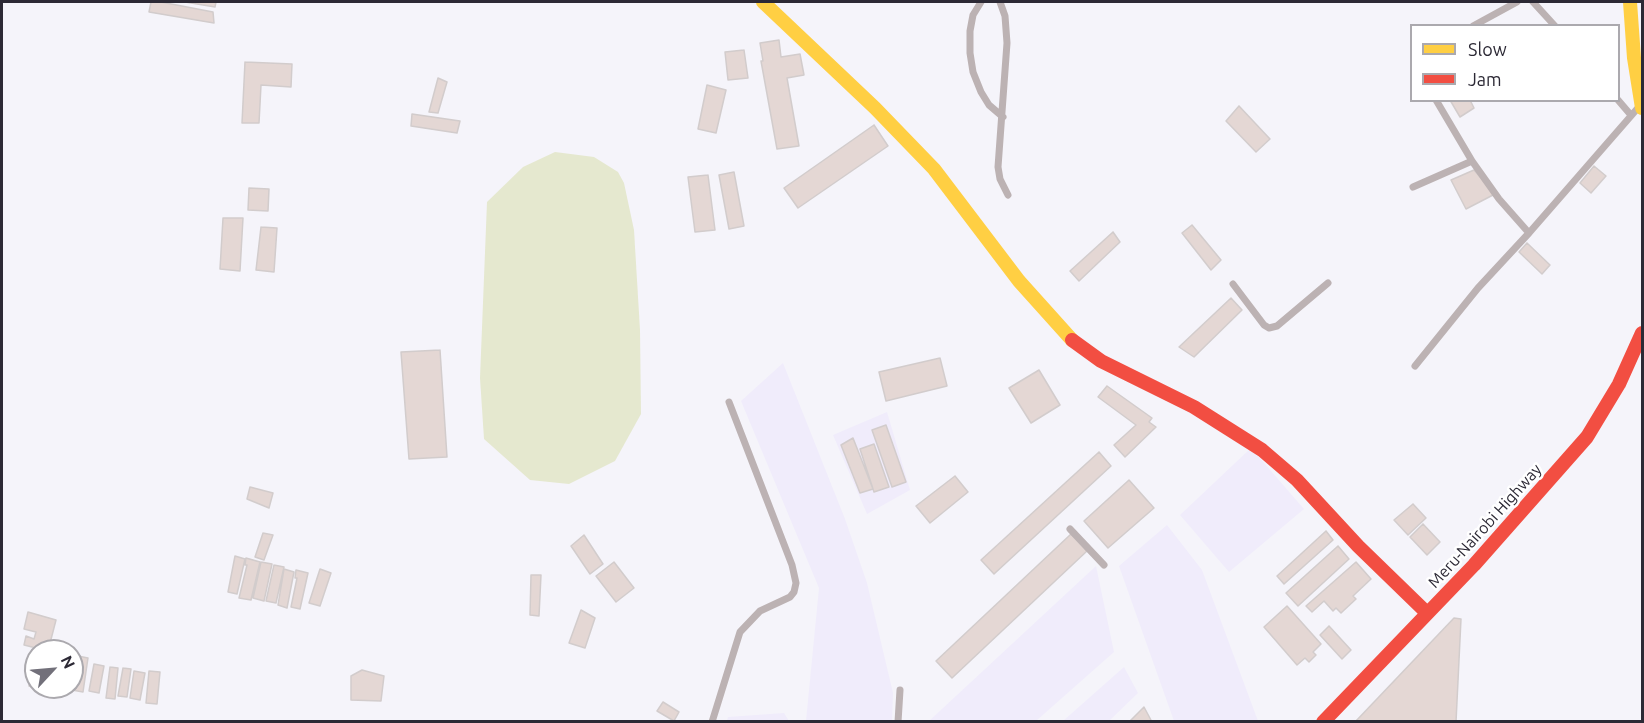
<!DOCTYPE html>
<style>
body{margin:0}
#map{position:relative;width:1644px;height:723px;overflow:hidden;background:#f5f4fa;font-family:Ubuntu,sans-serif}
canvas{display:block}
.frame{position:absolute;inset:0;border:3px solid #2c2935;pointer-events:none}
.legend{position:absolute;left:1410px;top:24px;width:210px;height:78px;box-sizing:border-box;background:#fff;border:2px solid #aba9ae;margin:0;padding:8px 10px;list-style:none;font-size:18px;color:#2c2935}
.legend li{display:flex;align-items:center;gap:12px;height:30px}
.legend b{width:30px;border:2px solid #aba9ae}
.north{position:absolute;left:24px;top:639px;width:60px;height:60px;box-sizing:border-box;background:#fff;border:2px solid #aba9ae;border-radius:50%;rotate:64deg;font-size:16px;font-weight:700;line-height:24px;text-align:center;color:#2c2935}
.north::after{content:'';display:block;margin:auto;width:21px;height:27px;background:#72707a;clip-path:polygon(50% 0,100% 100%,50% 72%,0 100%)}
</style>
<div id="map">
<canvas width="1644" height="723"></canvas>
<div class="frame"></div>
<ul class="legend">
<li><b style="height:8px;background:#ffcf43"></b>Slow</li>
<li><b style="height:8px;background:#f24e42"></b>Jam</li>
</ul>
<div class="north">N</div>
</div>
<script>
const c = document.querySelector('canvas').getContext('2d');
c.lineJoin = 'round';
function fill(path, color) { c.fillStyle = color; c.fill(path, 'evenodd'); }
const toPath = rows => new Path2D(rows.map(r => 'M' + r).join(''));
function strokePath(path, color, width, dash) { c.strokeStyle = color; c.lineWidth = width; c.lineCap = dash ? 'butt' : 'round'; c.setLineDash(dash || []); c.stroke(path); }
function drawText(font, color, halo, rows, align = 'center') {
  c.font = font + ' Ubuntu,sans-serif'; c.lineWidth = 5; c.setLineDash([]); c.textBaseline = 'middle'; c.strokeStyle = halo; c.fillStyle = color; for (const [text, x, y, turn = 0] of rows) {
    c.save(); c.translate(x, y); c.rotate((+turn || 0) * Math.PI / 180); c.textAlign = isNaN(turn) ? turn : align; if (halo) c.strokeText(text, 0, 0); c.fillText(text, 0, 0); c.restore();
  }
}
fill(toPath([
 [783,363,845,519,867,583,893,693,892,721,806,721,819,588,741,401],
 [887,412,910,490,867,514,833,435],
 [1251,448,1304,509,1229,572,1180,515],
 [1167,525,1202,570,1258,721,1174,721,1119,566],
 [1096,566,1114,652,1036,721,929,721],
 [1124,667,1138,693,1109,721,1063,721],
 [784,713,789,721,727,721,728,717]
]), '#f0ecfb');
fill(toPath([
 [555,152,594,157,618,172,624,183,634,230,640,330,641,414,615,461,569,484,530,480,484,439,480,378,487,202,523,167]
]), '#e5e8cf');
const building = toPath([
 [151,2,161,2,213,12,214,23,149,12,151,2],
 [185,2,216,2,215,7,185,2],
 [779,40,781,57,800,54,804,75,787,78,799,146,777,149,761,61,763,61,760,43,779,40],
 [744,50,748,78,728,80,725,52,744,50],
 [245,62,292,64,291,87,261,85,259,123,242,123,245,62],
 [438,78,447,82,438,113,429,112,438,78],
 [707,85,726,90,716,133,698,129,707,85],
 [1450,100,1470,100,1474,108,1460,117,1450,100],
 [1239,106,1270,139,1256,152,1226,121,1239,106],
 [412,114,460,121,457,133,411,126,412,114],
 [874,125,888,146,798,208,784,188,874,125],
 [1594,166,1606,176,1591,193,1580,183,1594,166],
 [1474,170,1495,194,1466,209,1451,180,1474,170],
 [734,172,744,226,729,229,719,175,734,172],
 [708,175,715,230,695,232,688,177,708,175],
 [249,188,269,189,268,211,248,210,249,188],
 [223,218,243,218,240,271,220,269,223,218],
 [1192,225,1221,260,1211,270,1182,233,1192,225],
 [261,227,277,228,274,272,256,270,261,227],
 [1113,232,1120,242,1079,281,1070,271,1113,232],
 [1527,243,1550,265,1542,274,1519,252,1527,243],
 [1231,298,1242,310,1194,357,1179,347,1231,298],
 [440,350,447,457,409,459,401,352,440,350],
 [940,358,947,386,886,401,879,372,940,358],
 [1039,370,1060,405,1031,423,1009,388,1039,370],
 [1107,386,1152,418,1149,422,1156,427,1125,457,1114,445,1136,425,1098,397,1107,386],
 [886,425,906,482,892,487,872,430,886,425],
 [853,438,873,489,860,493,841,445,853,438],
 [874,444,889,487,874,492,860,449,874,444],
 [1099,452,1111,466,994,574,981,560,1099,452],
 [955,476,968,492,930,523,916,506,955,476],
 [1129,480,1154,508,1108,548,1084,521,1129,480],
 [250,487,273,493,269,508,247,499,250,487],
 [1413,504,1426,518,1408,535,1394,520,1413,504],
 [1423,524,1440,542,1427,555,1410,537,1423,524],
 [1326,531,1333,540,1284,584,1277,576,1326,531],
 [263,533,273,535,264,560,255,557,263,533],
 [1071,534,1087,551,952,678,936,661,1071,534],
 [584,535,603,564,590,574,571,546,584,535],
 [1338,546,1349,559,1298,606,1286,593,1338,546],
 [235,556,245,559,237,594,228,592,235,556],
 [246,558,260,562,251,600,239,598,247,565,245,565,246,558],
 [261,562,272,564,264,601,253,598,261,562],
 [614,562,634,588,616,602,596,576,614,562],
 [1356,562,1371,579,1353,596,1356,599,1341,613,1336,608,1333,611,1324,601,1312,612,1306,606,1356,562],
 [274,565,284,567,276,603,266,601,274,565],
 [284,569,294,572,287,608,278,605,284,569],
 [320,569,331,573,320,606,309,603,320,569],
 [296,570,308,573,300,609,291,607,297,578,295,578,296,570],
 [531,575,541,575,539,616,530,615,531,575],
 [1287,606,1321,644,1313,652,1316,655,1309,662,1305,658,1297,665,1264,627,1287,606],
 [581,610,595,618,585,648,569,643,581,610],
 [28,612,56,620,48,651,24,645,26,636,34,639,36,632,24,629,28,612],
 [1454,618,1461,619,1456,722,1355,722,1454,618],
 [1329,626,1351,650,1342,659,1320,635,1329,626],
 [33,653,36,653,36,687,29,686,33,653],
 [78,656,88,658,83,692,72,690,78,656],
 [94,664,104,666,99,693,89,691,94,664],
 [110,667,118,668,115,699,106,698,110,667],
 [123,668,131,669,127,697,118,696,123,668],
 [362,670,384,676,381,701,351,700,351,676,362,670],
 [134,671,145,673,140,700,130,698,134,671],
 [149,671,160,672,157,704,146,703,149,671],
 [663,702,679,712,674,721,657,711,663,702],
 [1144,707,1152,722,1129,722,1144,707]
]);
fill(building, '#e4d7d4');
strokePath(building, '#d2cccc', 1.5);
strokePath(toPath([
 [981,2,973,15,970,31,970,53,973,72,981,92,989,105,1003,117],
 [1000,2,1005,16,1007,43,998,167,1000,179,1008,195],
 [1533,2,1555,26],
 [1473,26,1517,2],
 [1436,100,1472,161,1499,199,1529,233],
 [1618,100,1630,114],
 [1413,187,1472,161],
 [1233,284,1264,325,1269,328,1277,326,1328,283],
 [1415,366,1478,288,1529,233,1637,109],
 [1070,529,1104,565],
 [712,722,740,632,760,611,790,597,794,592,796,583,792,565,729,402],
 [898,722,900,690]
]), '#bcb2b3', 7);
strokePath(toPath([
 [763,2,875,108,934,169,1019,281,1072,340],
 [1630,2,1634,58,1642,108]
]), '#ffcf43', 14);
strokePath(toPath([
 [1072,340,1101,361,1194,407,1262,450,1297,480,1358,546,1427,613],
 [1323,722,1474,565,1587,437,1619,384,1642,333]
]), '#f24e42', 14);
drawText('16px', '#2c2935', '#fff', [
 ["Meru-Nairobi Highway",1485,526,-48]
]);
</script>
